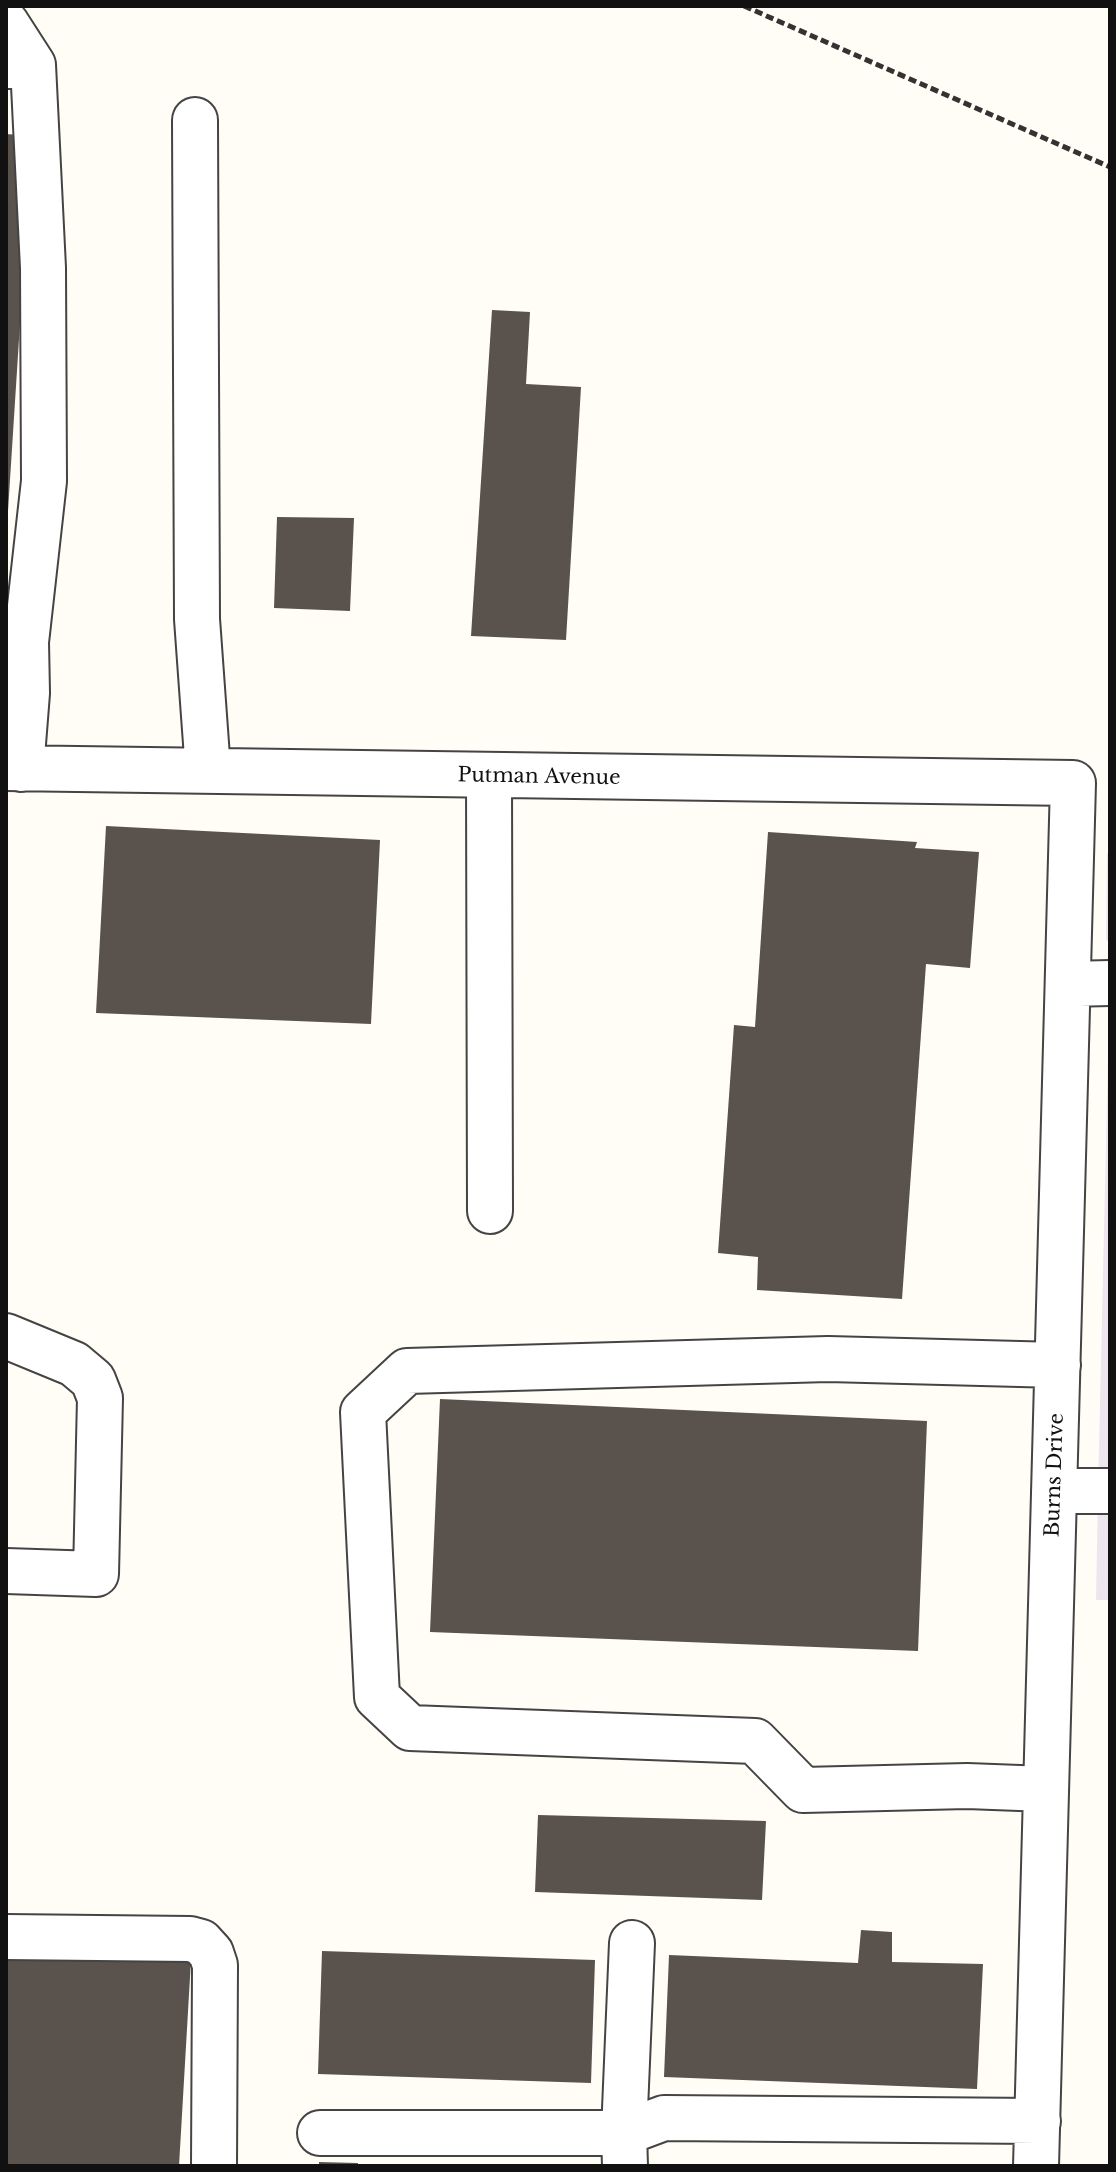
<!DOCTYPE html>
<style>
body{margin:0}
#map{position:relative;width:1116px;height:2172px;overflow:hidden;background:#fffdf5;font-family:"Libre Baskerville",serif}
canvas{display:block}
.frame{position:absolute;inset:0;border:8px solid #111;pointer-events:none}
</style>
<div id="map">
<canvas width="1116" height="2172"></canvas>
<div class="frame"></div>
</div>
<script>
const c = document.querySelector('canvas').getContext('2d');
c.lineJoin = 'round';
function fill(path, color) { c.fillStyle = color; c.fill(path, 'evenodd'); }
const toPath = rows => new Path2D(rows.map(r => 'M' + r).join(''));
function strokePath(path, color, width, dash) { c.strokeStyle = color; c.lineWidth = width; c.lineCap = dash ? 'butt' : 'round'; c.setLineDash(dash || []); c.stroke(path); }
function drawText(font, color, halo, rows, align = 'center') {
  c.font = font + ' "Libre Baskerville",serif'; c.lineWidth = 8; c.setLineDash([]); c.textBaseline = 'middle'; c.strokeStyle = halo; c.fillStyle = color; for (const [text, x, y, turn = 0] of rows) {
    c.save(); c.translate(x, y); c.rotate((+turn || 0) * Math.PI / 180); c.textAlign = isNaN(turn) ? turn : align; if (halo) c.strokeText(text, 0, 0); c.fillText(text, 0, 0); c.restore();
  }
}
fill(toPath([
 [1110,849,1110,942,1106,940,1107,854],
 [1109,1011,1110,1600,1096,1600,1098,1491]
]), '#eee6ef');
fill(toPath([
 [6,134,32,136,8,511,6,511],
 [492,310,530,312,526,384,581,387,566,640,471,636],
 [277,517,354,518,350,611,274,608],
 [106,826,380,840,371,1024,96,1013],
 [768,832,917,842,915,848,979,852,970,968,926,964,902,1299,757,1290,758,1257,718,1253,734,1025,755,1027],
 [440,1399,927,1421,918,1651,430,1632],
 [538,1815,766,1821,762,1900,535,1892],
 [861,1930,892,1932,892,1962,983,1964,977,2089,664,2077,669,1955,858,1963],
 [6,1949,191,1960,179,2166,6,2166],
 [322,1951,595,1960,591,2083,318,2074],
 [319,2162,358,2163,358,2166,319,2166]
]), '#5a524d');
const minor = toPath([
 [6,23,33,65,6,66],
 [195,120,197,619,208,771],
 [6,642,26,642,27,693,21,769],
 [26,642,44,481,43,268,33,65],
 [6,768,1073,783,1036,2166],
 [489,776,490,1211],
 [1068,984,1110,983],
 [6,1336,74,1364,93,1380,100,1398,96,1574,6,1571],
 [1054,1491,1110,1491],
 [1046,1789,967,1786,803,1790,755,1741,410,1728,377,1697,363,1412,407,1371,828,1359,1058,1365],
 [6,1937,190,1939,201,1942,211,1953,215,1965,214,2166],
 [320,2133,624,2133,632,1943],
 [625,2166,624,2133,664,2118,1038,2121]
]);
strokePath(minor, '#444', 48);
strokePath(toPath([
 [744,6,1110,167]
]), '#333', 5, [8, 4]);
strokePath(minor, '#fff', 44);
drawText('20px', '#111', '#fff', [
 ["Putman Avenue",539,777,1],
 ["Burns Drive",1055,1475,-88]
]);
</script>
